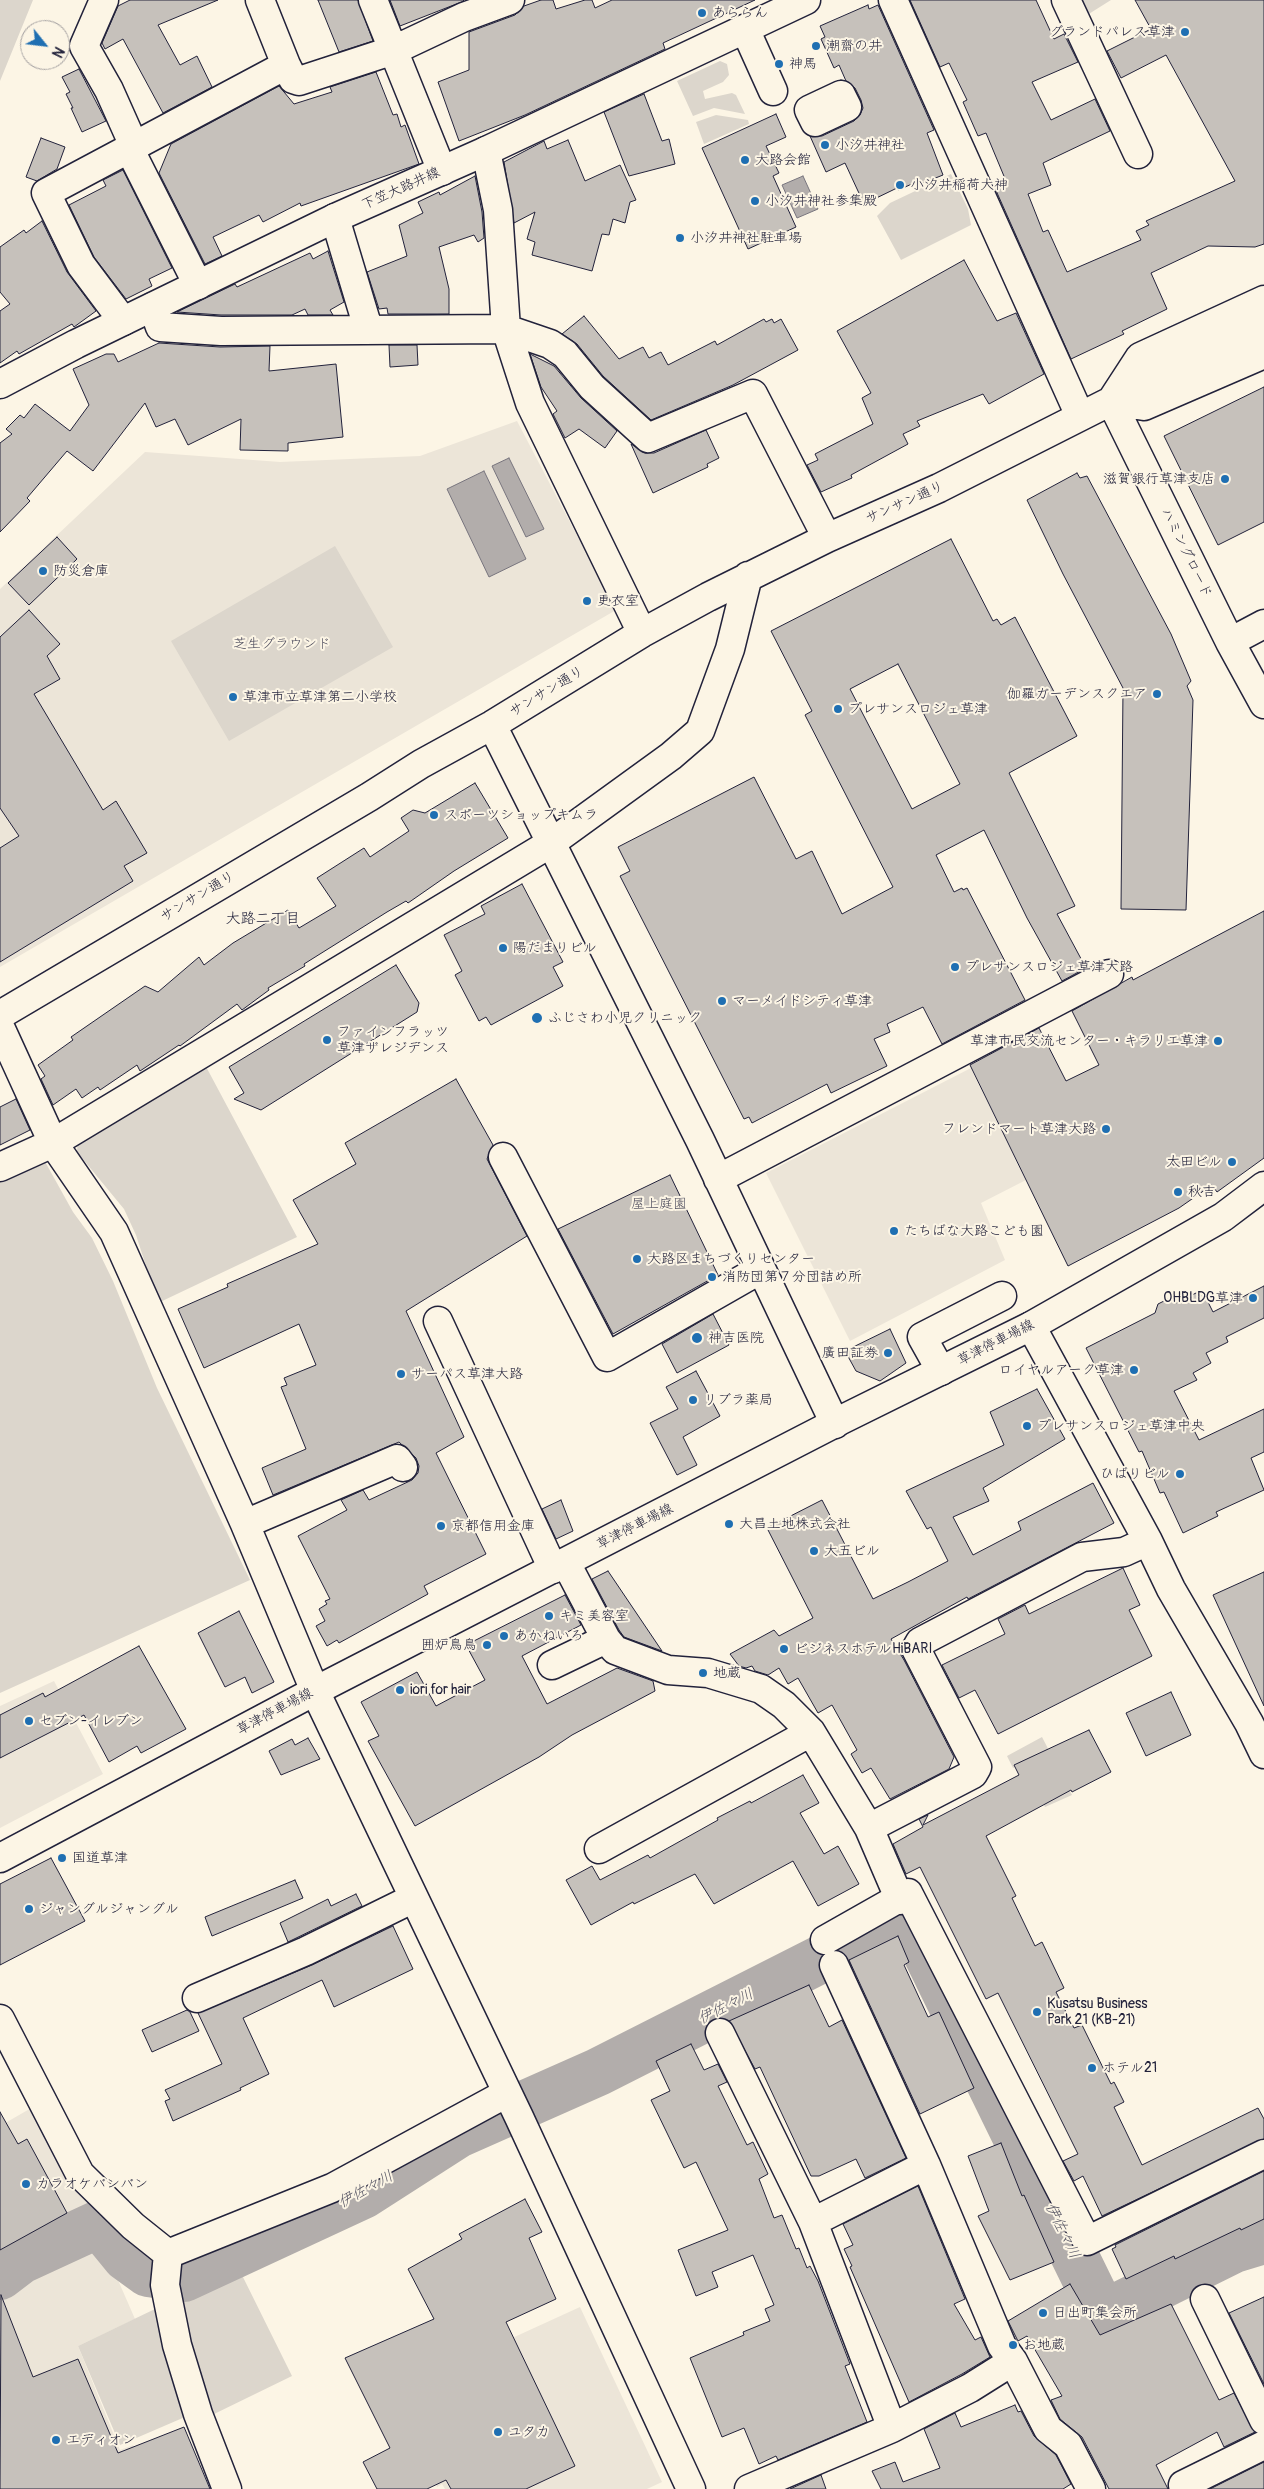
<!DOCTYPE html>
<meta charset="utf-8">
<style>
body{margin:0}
#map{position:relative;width:1264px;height:2489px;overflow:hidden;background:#fcf5e5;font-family:Pangolin,sans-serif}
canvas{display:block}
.north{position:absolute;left:20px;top:20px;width:50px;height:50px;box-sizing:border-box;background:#fcf5e5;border:1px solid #a5a1a1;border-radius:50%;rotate:119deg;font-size:14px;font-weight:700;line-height:20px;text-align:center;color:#22223b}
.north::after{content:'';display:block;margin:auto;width:18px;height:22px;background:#1f6fb2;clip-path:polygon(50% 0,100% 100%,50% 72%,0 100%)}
</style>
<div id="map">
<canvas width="1264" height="2489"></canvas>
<div class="north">N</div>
</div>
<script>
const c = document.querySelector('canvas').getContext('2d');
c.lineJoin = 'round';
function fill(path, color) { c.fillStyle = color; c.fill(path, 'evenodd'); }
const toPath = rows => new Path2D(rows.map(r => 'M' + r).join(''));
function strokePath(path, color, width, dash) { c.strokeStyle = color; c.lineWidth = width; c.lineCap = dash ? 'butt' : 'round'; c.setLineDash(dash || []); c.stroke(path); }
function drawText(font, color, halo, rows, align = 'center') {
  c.font = font + ' Pangolin,"Klee One",sans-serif'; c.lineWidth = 4; c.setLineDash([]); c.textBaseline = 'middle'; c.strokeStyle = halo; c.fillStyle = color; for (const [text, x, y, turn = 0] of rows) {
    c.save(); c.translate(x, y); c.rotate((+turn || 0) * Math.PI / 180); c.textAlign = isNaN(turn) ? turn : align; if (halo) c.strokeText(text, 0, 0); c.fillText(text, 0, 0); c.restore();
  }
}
fill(toPath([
 [517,421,616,610,0,967,0,589,145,452,280,462,420,456],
 [971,1068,1026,1180,981,1203,1005,1260,850,1341,766,1173],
 [54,1681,103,1774,0,1828,0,1706],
 [33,2107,70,2179,102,2214,69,2227,0,2263,0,2126],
 [97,2232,135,2319,78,2346,120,2450,133,2445,152,2489,0,2489,0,2285,54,2253],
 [580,2307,662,2482,647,2489,445,2489,442,2484,437,2487,392,2393]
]), '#ece5d8');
fill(toPath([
 [0,0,33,0,0,81],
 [1075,0,1111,0,1084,17],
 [720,61,727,64,729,75,723,82,703,91,705,99,732,93,736,95,745,114,714,108,693,116,677,81],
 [716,115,748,120,749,124,704,144,696,122],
 [951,174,968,209,971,225,901,260,877,216,890,203],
 [335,546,393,647,229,741,171,641],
 [203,1061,297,1237,158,1303,136,1235,124,1209,77,1152,78,1135],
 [43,1158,73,1212,92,1238,113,1281,157,1388,250,1580,0,1693,0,1178],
 [1042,1737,1072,1795,1045,1807,1023,1763,1013,1768,1007,1756],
 [236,2263,292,2376,210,2416,177,2287,195,2283],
 [155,2309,185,2417,120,2445,78,2346]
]), '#dcd6cc');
const water = toPath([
 [803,176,818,209,797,218,782,185,803,176],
 [509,458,544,529,526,537,492,466,509,458],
 [484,471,526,559,489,577,447,489,484,471]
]);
fill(water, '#b2adab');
strokePath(water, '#78757e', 1);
strokePath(toPath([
 [0,2276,21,2260,99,2224,126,2257,148,2273,184,2278,363,2195,458,2134,598,2072,908,1915,1103,2314,1234,2249,1264,2240]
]), '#b2adab', 48);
const building = toPath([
 [130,0,218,0,158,25,180,65,197,56,212,87,163,113,123,39,105,49,102,43,118,6,130,0],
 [318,0,358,0,373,41,339,52,318,0],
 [390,0,463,0,464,1,400,26,390,0],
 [541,0,553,0,556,9,585,0,592,0,595,8,612,0,755,0,663,43,665,49,525,115,459,141,438,82,469,70,469,32,515,15,524,6,541,0],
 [910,0,1036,0,1054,39,1064,34,1078,62,1032,82,1051,120,1095,99,1110,131,1043,163,1051,185,1028,194,1043,232,1048,230,1067,272,1141,240,1136,231,1149,225,1146,221,1235,181,1166,55,1121,78,1107,51,1151,29,1135,0,1264,0,1264,244,1255,247,1208,246,1151,273,1167,309,1122,331,1124,334,1071,359,994,186,1006,181,986,133,978,136,963,102,967,100,949,63,940,67,910,0],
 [868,5,869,9,878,5,934,130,927,133,943,175,913,187,912,184,898,190,897,188,864,204,845,163,826,172,810,136,822,136,854,121,860,115,863,108,861,100,855,88,846,81,839,65,834,68,821,39,825,37,820,26,868,5],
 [79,69,106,121,82,132,71,108,73,108,66,94,70,92,62,77,79,69],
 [376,72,393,115,397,114,401,127,405,125,419,164,301,206,300,203,263,222,259,215,213,237,222,256,205,264,159,173,171,144,279,86,294,104,332,92,330,87,376,72],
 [644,94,662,141,669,139,675,164,629,176,604,112,644,94],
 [776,114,786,137,766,146,779,173,773,176,796,227,748,249,702,148,776,114],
 [41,138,65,147,57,169,37,181,26,177,41,138],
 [568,140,585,181,620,165,636,200,630,202,625,223,613,219,609,235,602,234,592,271,532,255,535,242,527,239,535,212,514,223,504,162,544,141,547,149,568,140],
 [123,170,172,268,149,279,152,286,126,299,94,257,69,205,106,186,103,180,123,170],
 [475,176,482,212,484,238,478,242,474,235,439,247,449,289,449,314,388,314,387,308,379,309,367,272,407,256,399,225,423,213,418,202,439,192,440,195,475,176],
 [42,221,67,272,96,311,74,327,72,324,19,354,17,351,0,363,0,311,10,304,0,292,0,247,24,230,26,233,42,221],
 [328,251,344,302,330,310,333,315,308,315,305,309,292,315,221,315,177,312,235,284,237,287,310,253,313,259,328,251],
 [964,260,997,321,1016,313,1044,374,989,404,983,394,917,421,920,426,903,434,908,444,851,475,852,478,821,492,807,465,818,460,815,454,873,424,862,398,871,393,837,331,964,260],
 [584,316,619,359,643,347,649,358,661,352,668,365,715,341,717,345,764,319,766,322,772,319,774,323,781,319,798,350,733,385,651,420,603,376,577,344,562,334,584,316],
 [159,343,220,347,270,346,269,371,336,364,343,437,288,443,288,451,240,450,241,419,188,445,175,419,156,427,145,403,93,471,67,451,27,498,30,501,0,532,0,443,12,434,6,429,20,415,24,418,35,404,70,431,89,405,73,369,106,354,114,354,118,362,159,343],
 [389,345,417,345,418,365,390,367,389,345],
 [530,354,554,366,581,398,617,431,605,448,579,429,565,438,553,414,557,411,541,387,530,354],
 [1264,387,1264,522,1218,545,1164,436,1264,387],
 [706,430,719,458,707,464,708,467,653,493,631,444,645,453,654,453,706,430],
 [1077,473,1080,478,1087,476,1171,634,1191,681,1187,686,1193,700,1186,910,1121,909,1123,688,1063,574,1027,500,1077,473],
 [57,537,77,559,29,605,8,583,57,537],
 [951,539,993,621,997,619,1001,625,1015,617,1077,736,1009,773,1075,906,1057,914,1086,968,1062,981,1027,918,984,830,936,855,954,892,962,888,963,890,967,888,1025,1000,942,1044,923,1007,887,1024,890,1032,874,1039,887,1066,831,1093,827,1084,752,1123,749,1117,744,1119,620,876,630,871,618,847,754,777,796,859,812,851,842,914,893,887,805,715,812,711,771,631,951,539],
 [898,664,960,784,912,809,850,689,898,664],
 [29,610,60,644,47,656,60,679,34,694,103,810,116,801,147,853,124,866,133,881,0,962,0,848,19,836,0,808,0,637,29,610],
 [475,783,508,838,454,871,408,903,406,901,387,912,304,964,305,966,268,988,269,990,242,1010,237,1004,180,1046,179,1045,140,1071,137,1065,100,1090,98,1087,82,1098,76,1089,53,1105,41,1079,45,1076,38,1065,73,1040,71,1037,145,986,158,992,199,957,204,965,233,943,288,910,299,928,336,906,317,878,364,848,370,857,409,831,401,818,413,810,425,813,475,783],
 [522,884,563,962,553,967,563,986,491,1025,486,1017,479,1021,455,975,462,971,444,935,485,914,481,906,522,884],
 [1264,911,1264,1158,1217,1192,1212,1185,1179,1208,1068,1266,970,1065,1039,1028,1066,1081,1099,1065,1072,1011,1132,977,1133,980,1264,911],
 [396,965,419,1003,417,1012,261,1110,234,1099,244,1093,229,1067,396,965],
 [456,1079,493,1145,487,1159,527,1236,406,1311,464,1437,436,1453,486,1554,424,1586,428,1594,339,1643,337,1640,327,1646,316,1626,325,1621,319,1609,327,1604,325,1601,330,1599,298,1536,347,1510,341,1500,363,1490,369,1500,412,1480,418,1473,419,1466,416,1458,399,1442,273,1495,262,1468,306,1449,281,1387,287,1385,284,1378,316,1365,299,1324,204,1368,178,1309,228,1287,227,1284,318,1244,293,1200,356,1164,345,1143,456,1079],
 [16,1099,30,1130,0,1145,0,1107,16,1099],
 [670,1175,718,1275,613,1334,558,1229,670,1175],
 [1264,1286,1264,1318,1226,1337,1228,1342,1206,1353,1211,1363,1193,1373,1197,1380,1174,1391,1199,1440,1264,1409,1264,1452,1251,1458,1264,1490,1216,1512,1218,1516,1183,1533,1164,1492,1160,1493,1142,1451,1139,1452,1086,1348,1155,1313,1158,1304,1168,1299,1176,1303,1202,1290,1213,1312,1264,1286],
 [713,1314,729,1345,677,1373,662,1344,713,1314],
 [890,1329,906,1363,880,1381,856,1371,845,1351,890,1329],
 [696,1371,720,1416,683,1437,697,1465,677,1475,650,1423,678,1409,666,1387,696,1371],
 [1037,1389,1065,1439,983,1488,989,1501,953,1517,973,1555,1021,1530,1018,1522,1093,1483,1114,1523,968,1599,967,1597,891,1639,904,1660,954,1757,949,1769,890,1799,871,1768,862,1773,851,1754,857,1750,832,1705,818,1713,798,1678,788,1684,779,1668,768,1675,755,1671,752,1666,746,1668,739,1666,730,1654,774,1630,779,1636,813,1618,767,1528,822,1500,873,1599,908,1582,948,1561,931,1527,927,1529,906,1491,1004,1445,990,1412,1037,1389],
 [561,1500,573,1531,556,1539,542,1509,561,1500],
 [1123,1568,1140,1605,1129,1610,1152,1656,998,1734,975,1690,959,1698,942,1665,1005,1634,998,1619,1025,1605,1029,1614,1123,1568],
 [608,1571,662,1651,624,1637,619,1630,592,1579,608,1571],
 [1264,1572,1264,1706,1213,1595,1264,1572],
 [565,1595,581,1625,522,1656,547,1704,617,1668,653,1681,655,1691,572,1735,539,1757,415,1826,368,1741,379,1736,361,1702,417,1672,436,1706,485,1680,466,1645,565,1595],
 [239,1611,274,1682,252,1693,245,1677,225,1687,198,1633,239,1611],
 [139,1646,186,1729,141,1753,137,1746,109,1762,84,1715,0,1758,0,1715,43,1693,45,1697,139,1646],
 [1171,1692,1191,1735,1146,1756,1126,1713,1171,1692],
 [1089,1730,1111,1772,1072,1792,1071,1790,986,1836,1016,1896,1012,1898,1035,1946,1042,1942,1064,1988,1056,1992,1074,2028,1082,2025,1111,2084,1114,2082,1124,2102,1114,2107,1142,2165,1258,2108,1264,2119,1264,2139,1102,2216,1083,2176,1074,2181,1063,2161,1078,2154,998,1993,986,1999,920,1867,906,1874,893,1844,923,1827,919,1819,928,1815,923,1825,1019,1775,1014,1765,1089,1730],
 [308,1738,320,1759,281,1775,269,1751,292,1739,295,1745,308,1738],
 [803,1775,819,1803,800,1813,824,1854,838,1846,859,1884,818,1906,793,1861,714,1904,695,1874,634,1904,633,1902,591,1925,566,1880,592,1866,600,1880,648,1855,650,1858,718,1820,717,1818,750,1801,751,1803,803,1775],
 [51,1858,85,1921,0,1965,0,1884,51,1858],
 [295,1880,303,1898,212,1936,205,1917,295,1880],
 [356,1894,362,1906,288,1942,280,1923,328,1899,331,1906,356,1894],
 [393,1926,413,1969,334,2007,322,1980,243,2018,269,2074,240,2088,241,2090,173,2121,165,2101,170,2099,165,2090,222,2064,198,2013,312,1965,393,1926],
 [898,1936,909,1962,904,1965,928,2017,939,2012,974,2088,920,2114,849,1960,898,1936],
 [809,1985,829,2027,842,2020,906,2158,865,2178,856,2159,819,2176,811,2176,760,2067,755,2069,729,2021,809,1985],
 [187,2010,190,2012,199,2031,152,2052,142,2030,187,2010],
 [691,2044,704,2070,718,2064,727,2082,718,2086,747,2145,753,2142,768,2174,759,2179,774,2218,782,2215,796,2249,799,2248,807,2268,810,2266,818,2281,850,2364,845,2366,867,2422,778,2460,776,2456,759,2464,744,2428,722,2437,690,2358,744,2335,743,2332,770,2321,765,2309,774,2305,753,2255,712,2272,718,2287,696,2296,678,2250,728,2230,696,2162,684,2168,651,2100,670,2091,656,2061,691,2044],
 [0,2112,18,2144,27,2139,67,2213,0,2250,0,2112],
 [1001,2143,1022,2196,1024,2195,1054,2262,1010,2280,978,2216,989,2211,968,2156,1001,2143],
 [1264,2171,1264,2219,1241,2230,1240,2228,1175,2259,1174,2256,1126,2279,1112,2249,1116,2247,1115,2245,1264,2171],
 [918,2186,965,2299,954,2304,975,2340,981,2337,990,2357,962,2374,909,2402,850,2267,852,2266,844,2249,853,2245,843,2224,918,2186],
 [525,2199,542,2232,529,2238,556,2299,506,2322,575,2466,526,2489,451,2489,446,2480,427,2489,377,2489,363,2462,390,2448,345,2358,434,2319,408,2269,462,2239,459,2234,525,2199],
 [1070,2284,1100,2335,1171,2304,1219,2400,1234,2393,1255,2432,1224,2447,1217,2432,1156,2465,1168,2489,1109,2489,1082,2437,1060,2419,1051,2400,1062,2396,1027,2336,1018,2341,1008,2321,1070,2284],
 [1,2295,33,2377,78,2359,118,2453,184,2427,210,2489,0,2489,1,2295],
 [1264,2297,1264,2384,1229,2313,1264,2297],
 [1015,2405,1018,2412,1021,2411,1034,2436,1056,2455,1071,2484,1063,2489,881,2489,872,2471,895,2462,903,2482,940,2468,924,2429,955,2413,961,2427,1015,2405],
 [1264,2462,1264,2489,1210,2489,1264,2462],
 [821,2475,826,2489,790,2489,821,2475]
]);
fill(building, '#c6c1bb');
strokePath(building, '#22223b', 1);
const minor = toPath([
 [104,0,84,46,109,90,134,146],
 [260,0,286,65,293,79,299,81,394,50,464,17,510,0],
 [373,0,442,171],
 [893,0,1080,416],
 [1066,0,1138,154],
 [745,29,773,91],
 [841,95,847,107,815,122,809,110,841,95],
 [129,148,198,285],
 [486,151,498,210,506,329,530,403,642,633],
 [335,218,368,328],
 [153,307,160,327,221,331,506,329,550,344,565,354,592,387,648,438,753,394,827,538],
 [123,321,81,265,46,193,286,65],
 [1112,400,1140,357,1264,300],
 [1111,401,1230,642,1264,704],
 [1111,401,1144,406,1264,354],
 [1230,642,1264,624],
 [492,725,700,1140,835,1424],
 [0,1015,369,797,421,764,492,725,642,633,708,597,827,538,939,488,1210,351,1264,328],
 [0,1027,53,1143,114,1232,245,1524,315,1691,519,2117,691,2489],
 [503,1157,607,1357,761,1269],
 [0,1167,53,1143,551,843,671,756,700,731,730,649,748,576],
 [718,1179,1109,974],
 [438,1321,553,1569],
 [1031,1326,1148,1541,1171,1589,1249,1723,1264,1754],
 [941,1371,922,1337,1002,1296],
 [245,1524,397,1459,403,1467],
 [566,1563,606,1639,615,1650,668,1670,708,1673,761,1689,784,1705,811,1732,869,1828,900,1900],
 [552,1665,606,1639],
 [869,1828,973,1774,977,1767,916,1649,920,1642,1082,1557,1124,1552,1148,1541],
 [599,1849,811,1732],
 [825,1940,908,1893,1087,2241,1264,2154],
 [197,1998,306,1951,414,1898],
 [0,2019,80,2174,133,2226,168,2254],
 [720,2033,813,2222],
 [168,2254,332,2188,507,2093],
 [168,2254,165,2285,177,2345,198,2414,227,2489],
 [1205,2299,1264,2420],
 [1013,2361,1048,2429,1068,2445,1091,2489],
 [892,2428,970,2388,1013,2361,1002,2346,926,2165],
 [1183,2485,1264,2445],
 [749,2489,892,2428,813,2222,926,2165,834,1965]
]);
const major = toPath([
 [0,384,76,344,335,218,486,151,806,0],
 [0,1858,315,1691,841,1420,1031,1326,1223,1217,1264,1186]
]);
strokePath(minor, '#22223b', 31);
strokePath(major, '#22223b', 31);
strokePath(minor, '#fcf5e5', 28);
strokePath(major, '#fcf5e5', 28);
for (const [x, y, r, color] of [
 [702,13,5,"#1f6fb2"],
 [1185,32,5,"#1f6fb2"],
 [816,46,5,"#1f6fb2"],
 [779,64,5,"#1f6fb2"],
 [825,145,5,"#1f6fb2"],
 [745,160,5,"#1f6fb2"],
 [900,185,5,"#1f6fb2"],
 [755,201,5,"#1f6fb2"],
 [680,238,5,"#1f6fb2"],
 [1225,479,5,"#1f6fb2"],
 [43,571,5,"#1f6fb2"],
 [587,601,5,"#1f6fb2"],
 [1157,694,5,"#1f6fb2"],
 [233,697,5,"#1f6fb2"],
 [838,709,5,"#1f6fb2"],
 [434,815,5,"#1f6fb2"],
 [503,948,5,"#1f6fb2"],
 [955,967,5,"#1f6fb2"],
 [722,1001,5,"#1f6fb2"],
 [537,1018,6,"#1f6fb2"],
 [327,1040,5,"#1f6fb2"],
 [1218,1041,5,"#1f6fb2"],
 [1106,1129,5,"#1f6fb2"],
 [1232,1162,5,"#1f6fb2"],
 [1178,1192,5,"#1f6fb2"],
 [894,1231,5,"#1f6fb2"],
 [637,1259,5,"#1f6fb2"],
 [712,1277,5,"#1f6fb2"],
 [1253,1298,5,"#1f6fb2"],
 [697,1338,6,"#1f6fb2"],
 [888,1353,5,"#1f6fb2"],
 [1134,1370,5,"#1f6fb2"],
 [401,1374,5,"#1f6fb2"],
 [693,1400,5,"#1f6fb2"],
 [1027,1426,5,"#1f6fb2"],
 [1180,1474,5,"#1f6fb2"],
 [729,1524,5,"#1f6fb2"],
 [441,1526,5,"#1f6fb2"],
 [814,1551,5,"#1f6fb2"],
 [549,1616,5,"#1f6fb2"],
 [504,1636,5,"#1f6fb2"],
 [487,1645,5,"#1f6fb2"],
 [784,1649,5,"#1f6fb2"],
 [703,1673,5,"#1f6fb2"],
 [400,1690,5,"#1f6fb2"],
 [29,1721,5,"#1f6fb2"],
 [62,1858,5,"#1f6fb2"],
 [29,1909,5,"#1f6fb2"],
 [1037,2012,5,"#1f6fb2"],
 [1092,2068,5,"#1f6fb2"],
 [26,2184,5,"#1f6fb2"],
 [1043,2313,5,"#1f6fb2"],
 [1013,2345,5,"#1f6fb2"],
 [498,2432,5,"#1f6fb2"],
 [56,2440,5,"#1f6fb2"]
]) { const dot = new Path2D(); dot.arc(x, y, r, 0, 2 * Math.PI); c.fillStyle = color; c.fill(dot); strokePath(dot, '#fcf5e5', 2); }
drawText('14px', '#22223b', '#fcf5e5', [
 ["あららん",712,13],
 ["グランドパレス草津",1175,32,"right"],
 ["潮齋の井",826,46],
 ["神馬",789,64],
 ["小汐井神社",835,145],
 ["大路会館",755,160],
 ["小汐井稲荷大神",910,185],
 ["小汐井神社参集殿",765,201],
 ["小汐井神社駐車場",690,238],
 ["滋賀銀行草津支店",1215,479,"right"],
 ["防災倉庫",53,571],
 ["更衣室",597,601],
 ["伽羅ガーデンスクエア",1147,694,"right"],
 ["草津市立草津第二小学校",243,697],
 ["プレサンスロジェ草津",848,709],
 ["スポーツショップキムラ",444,815],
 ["陽だまりビル",513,948],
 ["プレサンスロジェ草津大路",965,967],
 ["マーメイドシティ草津",732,1001],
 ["ふじさわ小児クリニック",548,1018],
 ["ファインフラッツ",337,1032],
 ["草津ザレジデンス",337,1048],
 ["草津市民交流センター・キラリエ草津",1208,1041,"right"],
 ["フレンドマート草津大路",1096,1129,"right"],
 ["太田ビル",1222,1162,"right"],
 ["秋吉",1188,1192],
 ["たちばな大路こども園",904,1231],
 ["大路区まちづくりセンター",647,1259],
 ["消防団第７分団詰め所",722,1277],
 ["OHBLDG草津",1243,1298,"right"],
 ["神吉医院",708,1338],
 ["廣田証券",878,1353,"right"],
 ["ロイヤルアーク草津",1124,1370,"right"],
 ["サーパス草津大路",411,1374],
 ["リブラ薬局",703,1400],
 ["プレサンスロジェ草津中央",1037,1426],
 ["ひばりビル",1170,1474,"right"],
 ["大昌土地株式会社",739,1524],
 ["京都信用金庫",451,1526],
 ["大五ビル",824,1551],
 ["キミ美容室",559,1616],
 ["あかねいろ",514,1636],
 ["囲炉鳥鳥",477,1645,"right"],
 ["ビジネスホテルHiBARI",794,1649],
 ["地蔵",713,1673],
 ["iori for hair",410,1690],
 ["セブン-イレブン",39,1721],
 ["国道草津",72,1858],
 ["ジャングルジャングル",39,1909],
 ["Kusatsu Business",1047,2004],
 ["Park 21 (KB-21)",1047,2020],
 ["ホテル21",1102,2068],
 ["カラオケバンバン",36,2184],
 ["日出町集会所",1053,2313],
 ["お地蔵",1023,2345],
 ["ユタカ",508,2432],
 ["エディオン",66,2440]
], 'left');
drawText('14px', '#22223b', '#fcf5e5', [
 ["下笠大路井線",401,189,-24],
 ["サンサン通り",905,503,-24],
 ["ハミングロード",1186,553,64],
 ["サンサン通り",547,692,-31],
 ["サンサン通り",198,897,-31],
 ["草津停車場線",996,1343,-27],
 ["草津停車場線",635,1527,-27],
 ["草津停車場線",275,1712,-28]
]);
drawText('14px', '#504f5f', '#fcf5e5', [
 ["芝生グラウンド",282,644],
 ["屋上庭園",659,1204]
]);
drawText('15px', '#22223b', '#fcf5e5', [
 ["大路二丁目",263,919]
]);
drawText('italic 15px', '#545362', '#fcf5e5', [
 ["伊佐々川",726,2007,-27],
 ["伊佐々川",366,2190,-29],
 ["伊佐々川",1062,2231,64]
]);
</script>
